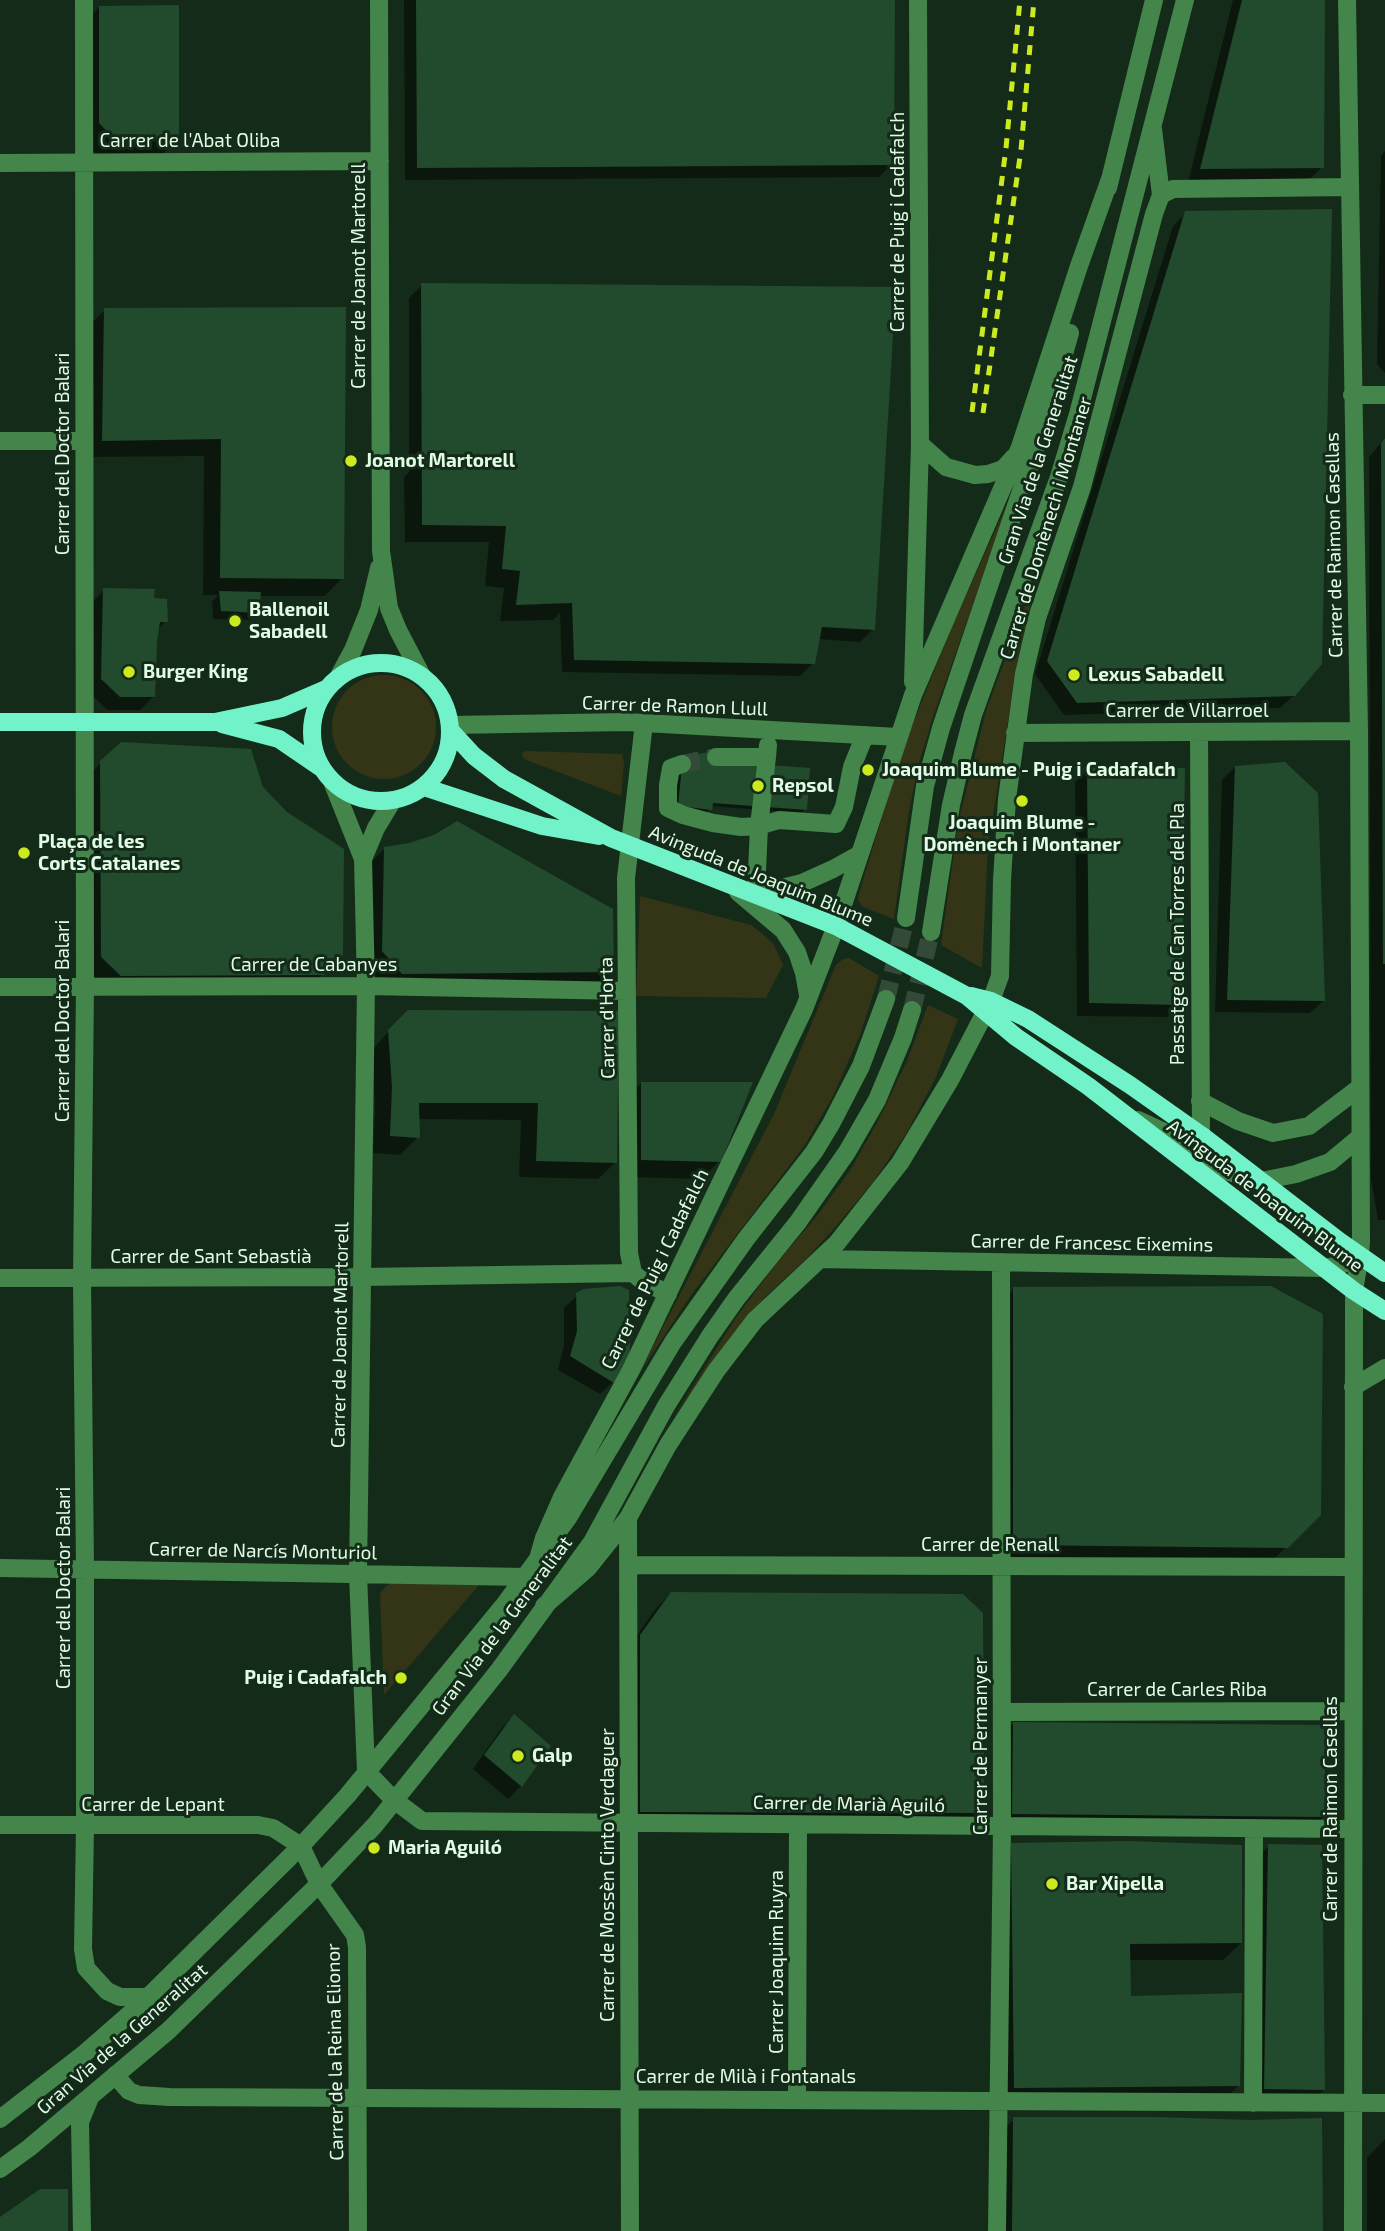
<!DOCTYPE html>
<meta charset="utf-8">
<style>
body{margin:0}
canvas{display:block;background:#142b19}
</style>
<canvas width="1385" height="2231"></canvas>
<script>
const c = document.querySelector('canvas').getContext('2d');
c.lineJoin = 'round';
function fill(path, color) { c.fillStyle = color; c.fill(path, 'evenodd'); }
const toPath = rows => new Path2D(rows.map(r => 'M' + r).join(''));
function strokePath(path, color, width, dash) { c.strokeStyle = color; c.lineWidth = width; c.lineCap = dash ? 'butt' : 'round'; c.setLineDash(dash || []); c.stroke(path); }
function drawText(font, color, halo, rows, align = 'center') {
  c.font = font + ' "Exo 2",sans-serif'; c.lineWidth = 6; c.setLineDash([]); c.textBaseline = 'middle'; c.strokeStyle = halo; c.fillStyle = color; for (const [text, x, y, turn = 0] of rows) {
    c.save(); c.translate(x, y); c.rotate((+turn || 0) * Math.PI / 180); c.textAlign = isNaN(turn) ? turn : align; if (halo) c.strokeText(text, 0, 0); c.fillText(text, 0, 0); c.restore();
  }
}
fill(toPath([
 [1013,491,932,720,919,763,909,811,894,919,863,907,858,900,860,890,902,751,953,624],
 [1043,556,1018,658,988,847,982,968,941,945,949,887,959,819,986,711],
 '332 727a52 52 0 1 1 104 0a52 52 0 1 1-104 0Z',
 [526,751,622,754,624,763,621,796,529,761,523,758,522,753],
 [640,896,751,925,764,935,774,945,783,965,766,998,636,996],
 [849,958,879,976,860,1035,833,1096,805,1145,691,1295,638,1375,774,1114,836,965,843,959],
 [928,1005,958,1019,936,1077,906,1134,873,1182,838,1224,807,1258,767,1295,732,1335,674,1417,735,1319,776,1264,817,1216,851,1169,878,1121,907,1061],
 [391,1583,479,1585,384,1695,380,1594,385,1587]
]), '#343417');
fill(toPath([
 [404,0,893,0,892,164,879,177,405,180],
 [1233,0,1323,0,1322,167,1309,180,1188,182],
 [99,7,177,140,160,157,99,157,83,141,82,25],
 [1385,151,1385,373,1377,364,1381,156],
 [1186,213,1294,695,1280,708,1064,715,1035,674,1173,226],
 [422,285,873,629,860,642,817,639,813,663,800,676,562,672,560,613,553,620,500,621,504,588,485,586,489,542,405,542,404,477,409,472,409,298],
 [344,309,342,578,325,596,259,596,257,612,249,620,213,619,212,602,218,595,203,595,204,456,85,457,87,327,105,310],
 [1385,438,1385,1220,1378,1220,1371,1179,1369,457],
 [104,590,152,599,166,621,157,630,153,697,140,710,107,710,89,692,91,603],
 [680,761,805,810,801,813,711,806,707,813,675,809],
 [101,763,261,788,342,954,305,992,103,993,84,975,83,781],
 [1235,767,1323,1001,1310,1013,1215,1012,1222,780],
 [1088,769,1180,1004,1167,1017,1077,1016,1075,782],
 [385,848,612,972,595,989,384,991,365,969,368,866],
 [617,1012,616,1162,598,1179,519,1177,521,1120,417,1119,418,1137,400,1155,373,1153,375,1105,372,1050,391,1029],
 [641,1083,719,1161,702,1179,624,1177,624,1101],
 [1014,1289,1319,1514,1269,1564,996,1562,997,1306],
 [578,1295,613,1382,600,1394,558,1370,564,1345,564,1308],
 [671,1593,982,1812,965,1830,623,1829,624,1654,654,1611],
 [514,1717,549,1746,521,1786,508,1799,473,1769,501,1729],
 [1013,1724,1323,1817,1306,1834,996,1831,996,1741],
 [1012,1844,1241,1943,1223,1960,1129,1960,1129,1998,1238,2086,1221,2103,997,2105,994,1862],
 [1269,1846,1324,2090,1306,2107,1248,2106,1251,1863],
 [1014,2119,1321,2231,995,2231,997,2136],
 [1385,2139,1385,2231,1367,2231,1367,2158]
]), '#0007');
fill(toPath([
 [416,0,895,0,894,165,417,168],
 [1242,0,1325,0,1324,168,1200,169],
 [179,5,179,140,116,141,99,123,99,6],
 [1332,209,1322,664,1295,696,1077,703,1047,661,1185,211],
 [421,283,896,287,875,630,822,627,815,664,574,660,572,603,516,605,520,571,502,569,506,526,422,525],
 [346,307,344,579,220,578,221,439,102,441,104,308],
 [1385,438,1385,964,1383,964,1381,443],
 [103,588,155,589,154,598,167,599,168,622,160,622,157,641,155,697,120,697,101,679],
 [219,591,261,592,259,613,221,611],
 [121,742,251,749,263,787,287,812,344,849,343,955,324,975,121,976,101,957,100,761],
 [717,751,715,761,810,768,807,810,713,803,712,810,678,806,683,756],
 [1285,762,1318,793,1325,1001,1227,1000,1235,766],
 [1087,767,1185,768,1182,1005,1089,1003],
 [457,821,613,909,614,972,402,974,382,951,384,847,409,843,434,835],
 [408,1010,619,1011,617,1163,536,1161,538,1103,419,1103,420,1138,390,1136,392,1087,388,1030],
 [641,1082,753,1082,721,1162,641,1160],
 [620,1286,629,1290,630,1358,614,1383,570,1356,577,1331,576,1293,584,1289],
 [1271,1286,1323,1314,1321,1515,1288,1548,1013,1545,1013,1287],
 [671,1592,963,1594,983,1613,984,1813,640,1812,640,1635],
 [514,1714,551,1746,522,1787,484,1755],
 [1013,1722,1323,1725,1325,1733,1325,1817,1012,1814],
 [1129,1841,1242,1845,1242,1943,1130,1944,1131,1996,1242,1993,1240,2086,1014,2088,1011,1843],
 [1268,1844,1322,1845,1325,2090,1264,2089],
 [1013,2117,1157,2117,1251,2120,1322,2118,1323,2231,1012,2231],
 [40,2189,68,2189,68,2231,0,2231,0,2217]
]), '#224a2c');
strokePath(toPath([
 [682,764,716,757],
 [886,999,906,918],
 [912,1010,931,932]
]), '#334a38', 18, [18, 9]);
strokePath(toPath([
 [84,0,85,985,82,1279,85,1569,85,1826,83,1949,86,1968,107,1991,120,1997,148,1997],
 [379,0,381,551,389,608,398,630,422,676],
 [1347,0,1359,731,1361,1241,1360,1255,1354,1291,1354,1311,1353,2231],
 [0,163,380,161],
 [1108,188,1154,0],
 [1161,195,1173,189,1350,187],
 [1352,395,1385,395],
 [0,441,84,441],
 [920,444,946,467,975,475,988,474,1003,469,1014,457],
 [340,674,353,650,369,610,379,568],
 [913,682,920,444,918,0],
 [644,723,626,878,629,1253,633,1273,640,1279,668,1294],
 [451,725,626,722,898,737],
 [1199,732,1201,1135],
 [1015,733,1359,731],
 [716,757,767,757,768,745],
 [767,757,759,826,756,894,802,883,833,869,860,854],
 [682,764,671,768,668,785,668,808,683,815,713,823,741,827,759,826,779,820,836,824,844,807,852,767,865,735],
 [333,784,363,859,366,986,358,1574,366,1771,394,1800,422,1821,1352,1829],
 [363,859,376,828,393,800],
 [738,892,783,930,797,952,804,973,808,995],
 [906,918,925,786,941,728,1044,423,1070,333],
 [931,932,951,805,963,753,973,715,1059,477,1078,414,1185,0],
 [0,987,366,986,627,991],
 [1200,1101,1238,1121,1273,1133,1309,1126,1359,1088],
 [1138,1120,1164,1132,1226,1171,1261,1181,1296,1174,1330,1162,1360,1137],
 [820,1259,1325,1268,1343,1264,1360,1255],
 [0,1278,362,1277,633,1273],
 [1353,1387,1385,1368],
 [628,1518,630,2231],
 [538,1559,544,1538,562,1497,631,1370,804,1009,836,926,913,695,1020,447,1079,266,1110,179],
 [628,1565,1352,1567],
 [0,1568,525,1577],
 [544,1606,588,1568,628,1518,668,1445,716,1371,755,1320,837,1243,900,1163,950,1080,991,1001,1000,976,1002,880,1007,799,1024,674,1037,618,1082,487,1154,214,1161,195,1153,129],
 [1002,1712,1352,1711],
 [0,1825,258,1825,273,1828,301,1846,319,1884,355,1935,357,1947,358,2231],
 [115,2075,129,2091,139,2095,170,2097,1385,2103],
 [797,2099,798,1825],
 [1253,2103,1254,1828],
 [0,2119,85,2053,141,2004,301,1846,347,1796,504,1605,568,1518,673,1342,746,1239,814,1152,831,1124,861,1066,886,999],
 [0,2169,29,2148,168,2031,322,1881,375,1825,499,1670,592,1542,666,1406,710,1336,736,1299,798,1222,847,1152,877,1100,903,1038,912,1010],
 [82,2231,80,2122,89,2100],
 [997,2231,1002,1826,1001,1262]
]), '#43854a', 18);
strokePath(toPath([
 '312 732a69 69 0 1 1 138 0a69 69 0 1 1-138 0Z',
 [0,722,215,722,282,708,326,689],
 [222,724,279,739,320,767],
 [451,731,474,756,504,779,611,838,836,926,967,996,1016,1037,1088,1086,1354,1291,1385,1311],
 [424,787,542,826,599,836],
 [971,996,991,1001,1028,1019,1130,1085,1201,1135,1339,1241,1385,1273]
]), '#71f2c9', 18);
strokePath(toPath([
 [972,412,1006,148,1020,0],
 [983,413,1021,150,1034,0]
]), '#cbeb1e', 5, [10, 9]);
for (const [x, y, r, color] of [
 [351,461,7,"#cbeb1e"],
 [235,621,7,"#cbeb1e"],
 [129,672,7,"#cbeb1e"],
 [1074,675,7,"#cbeb1e"],
 [868,770,7,"#cbeb1e"],
 [758,786,7,"#cbeb1e"],
 [1022,801,7,"#cbeb1e"],
 [24,853,7,"#cbeb1e"],
 [401,1678,7,"#cbeb1e"],
 [518,1756,7,"#cbeb1e"],
 [374,1848,7,"#cbeb1e"],
 [1052,1884,7,"#cbeb1e"]
]) { const dot = new Path2D(); dot.arc(x, y, r, 0, 2 * Math.PI); c.fillStyle = color; c.fill(dot); strokePath(dot, '#142b19', 2.5); }
drawText('19px', '#e0fce5', '#142b19', [
 ["Carrer de l'Abat Oliba",190,141],
 ["Carrer de Puig i Cadafalch",898,222,-90],
 ["Carrer de Joanot Martorell",359,276,-90],
 ["Carrer del Doctor Balari",63,454,-90],
 ["Gran Via de la Generalitat",1038,460,-72],
 ["Carrer de Domènech i Montaner",1046,528,-73],
 ["Carrer de Raimon Casellas",1334,545,-91],
 ["Carrer de Ramon Llull",675,706,2],
 ["Carrer de Villarroel",1187,711],
 ["Avinguda de Joaquim Blume",761,876,22],
 ["Passatge de Can Torres del Pla",1178,934,-90],
 ["Carrer de Cabanyes",314,965],
 ["Carrer d'Horta",607,1018,-91],
 ["Carrer del Doctor Balari",63,1021,-90],
 ["Avinguda de Joaquim Blume",1265,1196,37],
 ["Carrer de Francesc Eixemins",1092,1243,1],
 ["Carrer de Sant Sebastià",211,1257],
 ["Carrer de Puig i Cadafalch",655,1269,-64],
 ["Carrer de Joanot Martorell",340,1335,-89],
 ["Carrer de Renall",990,1545],
 ["Carrer de Narcís Monturiol",263,1551,1],
 ["Carrer del Doctor Balari",64,1588,-90],
 ["Gran Via de la Generalitat",502,1626,-53],
 ["Carrer de Carles Riba",1177,1690],
 ["Carrer de Permanyer",981,1746,-90],
 ["Carrer de Marià Aguiló",849,1804,1],
 ["Carrer de Lepant",153,1805],
 ["Carrer de Raimon Casellas",1331,1809,-90],
 ["Carrer de Mossèn Cinto Verdaguer",608,1875,-90],
 ["Carrer Joaquim Ruyra",777,1962,-90],
 ["Gran Via de la Generalitat",122,2039,-41],
 ["Carrer de la Reina Elionor",335,2052,-91],
 ["Carrer de Milà i Fontanals",746,2077]
]);
drawText('bold 19px', '#e0fce5', '#142b19', [
 ["Joanot Martorell",365,461],
 ["Ballenoil",249,610],
 ["Sabadell",249,632],
 ["Burger King",143,672],
 ["Lexus Sabadell",1088,675],
 ["Joaquim Blume - Puig i Cadafalch",882,770],
 ["Repsol",772,786],
 ["Joaquim Blume -",1022,823,"center"],
 ["Domènech i Montaner",1022,845,"center"],
 ["Plaça de les",38,842],
 ["Corts Catalanes",38,864],
 ["Puig i Cadafalch",387,1678,"right"],
 ["Galp",532,1756],
 ["Maria Aguiló",388,1848],
 ["Bar Xipella",1066,1884]
], 'left');
</script>
